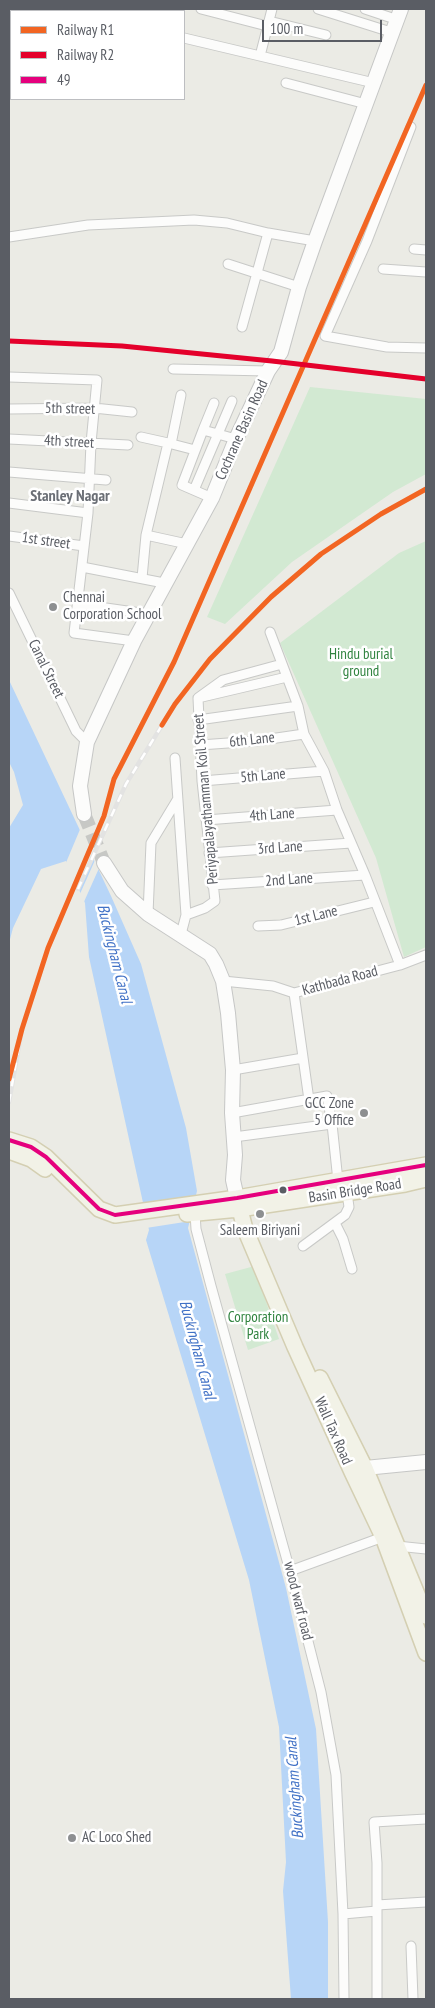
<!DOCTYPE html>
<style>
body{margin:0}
#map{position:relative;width:435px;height:2008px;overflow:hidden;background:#ebebe5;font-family:"PT Sans Narrow",sans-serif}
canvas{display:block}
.frame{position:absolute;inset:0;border:10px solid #5a5d64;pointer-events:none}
.legend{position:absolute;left:10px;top:10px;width:175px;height:90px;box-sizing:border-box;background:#fff;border:1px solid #bdbec1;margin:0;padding:6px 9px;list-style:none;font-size:15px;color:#5a5d64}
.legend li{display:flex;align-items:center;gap:10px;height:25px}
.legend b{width:25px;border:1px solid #bdbec1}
.scale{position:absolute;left:262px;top:20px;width:120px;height:22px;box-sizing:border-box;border:2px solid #5a5d64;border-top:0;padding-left:6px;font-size:15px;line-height:18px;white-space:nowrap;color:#5a5d64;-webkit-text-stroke:4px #fff;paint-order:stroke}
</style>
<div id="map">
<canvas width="435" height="2008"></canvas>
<div class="frame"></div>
<ul class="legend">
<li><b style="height:6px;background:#f26522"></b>Railway R1</li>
<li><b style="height:6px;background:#e4002b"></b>Railway R2</li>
<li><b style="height:6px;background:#e5007d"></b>49</li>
</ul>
<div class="scale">100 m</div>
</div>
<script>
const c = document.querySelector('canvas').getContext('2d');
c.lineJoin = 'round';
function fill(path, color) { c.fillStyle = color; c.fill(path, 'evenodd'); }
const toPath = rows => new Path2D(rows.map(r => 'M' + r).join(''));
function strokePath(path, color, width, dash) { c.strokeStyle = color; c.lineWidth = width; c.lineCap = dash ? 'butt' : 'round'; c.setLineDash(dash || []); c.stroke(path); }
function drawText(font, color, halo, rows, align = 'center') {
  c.font = font + ' "PT Sans Narrow",sans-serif'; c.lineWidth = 5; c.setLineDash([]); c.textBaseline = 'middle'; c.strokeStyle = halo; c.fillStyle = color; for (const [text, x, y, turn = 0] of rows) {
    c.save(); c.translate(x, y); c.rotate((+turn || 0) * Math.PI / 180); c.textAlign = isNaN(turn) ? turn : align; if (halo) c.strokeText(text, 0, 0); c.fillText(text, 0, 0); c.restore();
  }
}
fill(toPath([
 [310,387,426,399,426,474,393,492,292,562,225,624,207,617],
 [426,541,426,947,404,957,376,858,280,643,399,553],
 [251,1267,254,1267,279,1339,248,1350,225,1274]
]), '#d2e9d2');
fill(toPath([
 [9,680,111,896,141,964,186,1128,197,1191,188,1228,286,1588,316,1729,328,1922,328,1999,291,1999,283,1891,286,1862,279,1727,249,1580,146,1240,149,1230,89,957,85,903,66,861,41,869,13,928,9,943,9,828,23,805,14,772,9,762]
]), '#b7d5f7');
fill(toPath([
 [81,827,94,854,78,893,73,881,74,878,71,877,65,865],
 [96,858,100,866,83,904,79,896],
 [199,1195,191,1221,146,1228,140,1205]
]), '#ebebe5');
strokePath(toPath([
 [84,814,104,863]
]), '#c7c8c5', 14, [14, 7]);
const minor = toPath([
 [201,9,267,26],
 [318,9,394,33],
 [365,9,398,20],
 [269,21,326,35],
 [184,38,374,83],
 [260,56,272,9],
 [286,83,366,104],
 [411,127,367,241,325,336,387,347,426,348],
 [9,237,88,225,194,220,227,223,268,233,315,241],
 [414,249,426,250],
 [228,264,299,287],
 [383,269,426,272],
 [242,327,268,233],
 [173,369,268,371],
 [9,377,97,380,91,443,88,513,74,633,134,641],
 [9,409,94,408,132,412],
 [203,430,214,403],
 [141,437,168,443],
 [9,439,128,445],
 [171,444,181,395],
 [9,472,106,480],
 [194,490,232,401],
 [212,498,182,485,203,430,236,439],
 [9,503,88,513],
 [146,535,187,544],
 [9,536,84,546],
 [82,567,164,583],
 [142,578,146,535,168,443,195,450],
 [9,593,76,731,87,742],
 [78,604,148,614],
 [270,632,298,706,304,734,324,771,337,810,365,875,400,965],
 [202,697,287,677],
 [198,720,298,706],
 [200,745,256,741,304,734],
 [175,758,186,915,181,934],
 [202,781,324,771],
 [206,820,337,810],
 [209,853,351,843],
 [212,885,365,875],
 [148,914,151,843,177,800],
 [186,915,205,908,215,901,202,781,198,698,223,680,282,664],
 [258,926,281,925,374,902],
 [223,981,273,986,294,993,400,965,426,955],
 [294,993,309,1100],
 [233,1070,303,1058],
 [232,1113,327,1096,332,1124,338,1181],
 [234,1137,332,1124],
 [195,1213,196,1229,211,1286,290,1571,321,1692,336,1775,343,1914,344,1999],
 [335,1223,343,1239,352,1269],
 [303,1246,345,1215,349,1207,347,1193],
 [397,1546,426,1549],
 [290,1571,383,1537],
 [377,1905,426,1902],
 [343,1914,377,1911],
 [411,1946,413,1999],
 [377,1999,377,1863,374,1822,426,1819]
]);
const secondary = toPath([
 [84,814,80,786,87,742,134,641,212,498,236,439,268,371,281,352,299,287,315,241,401,9],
 [104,863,122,891,148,914,210,954,216,964,223,981,228,1013,233,1070,232,1113,235,1155,233,1180,237,1198],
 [355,1471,365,1468,426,1462]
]);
const primary = toPath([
 [9,1140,31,1147,46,1157,99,1209,115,1215,237,1198,426,1165],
 [9,1151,31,1159,45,1169],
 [237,1198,245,1229,295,1347,352,1472,383,1537,426,1653],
 [187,1214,239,1209,405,1184,426,1179],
 [320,1378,365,1468,426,1616]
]);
strokePath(minor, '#c8c9c7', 11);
strokePath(secondary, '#c6c7c6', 16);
strokePath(primary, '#d4cfb2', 18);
strokePath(minor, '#fcfcfb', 9);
strokePath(secondary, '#fcfcfb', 14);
strokePath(primary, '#f2f2e7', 15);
const rail = toPath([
 [9,341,122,346,272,361,426,379],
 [78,889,126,784,175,704,210,659,271,597,321,554,381,514,426,489],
 [9,1102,22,1029]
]);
strokePath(rail, '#e3e3e2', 4.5);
strokePath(rail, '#fff', 2.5, [8]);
strokePath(toPath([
 [9,1140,31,1147,46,1157,99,1209,115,1215,237,1198,426,1165]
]), '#e5007d', 4);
strokePath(toPath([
 [162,725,175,704,210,659,271,597,321,554,381,514,426,489],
 [9,1079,22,1029,48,948,104,816,114,779,174,662,426,85]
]), '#f26522', 5);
strokePath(toPath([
 [9,341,122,346,272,361,426,379]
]), '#e4002b', 5);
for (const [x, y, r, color] of [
 [53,607,5,"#8d8f91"],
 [364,1113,5,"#8d8f91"],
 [283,1190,4.5,"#5a5d64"],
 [260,1214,5,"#8d8f91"],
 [72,1838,5,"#8d8f91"]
]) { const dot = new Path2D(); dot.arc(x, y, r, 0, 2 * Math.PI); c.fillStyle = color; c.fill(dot); strokePath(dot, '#fff', 2); }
drawText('15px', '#5a5d64', '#fff', [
 ["5th street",70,409,1],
 ["Cochrane Basin Road",242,430,-66],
 ["4th street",69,442,3],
 ["1st street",46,541,8],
 ["Canal Street",46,669,64],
 ["6th Lane",252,740,-6],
 ["5th Lane",263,776,-5],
 ["Periyapalayathamman Koil Street",206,799,-95],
 ["4th Lane",272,815,-4],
 ["3rd Lane",280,848,-4],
 ["2nd Lane",289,880,-4],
 ["1st Lane",316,916,-14],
 ["Kathbada Road",340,981,-15],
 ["Basin Bridge Road",355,1191,-9],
 ["Wall Tax Road",333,1431,66],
 ["wood warf road",298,1601,76]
]);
drawText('15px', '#5a5d64', '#fff', [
 ["Chennai",63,598],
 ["Corporation School",63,615],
 ["GCC Zone",354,1104,"right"],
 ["5 Office",354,1121,"right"],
 ["Saleem Biriyani",260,1231,"center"],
 ["AC Loco Shed",82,1838]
], 'left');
drawText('15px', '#318440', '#fff', [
 ["Hindu burial",361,655],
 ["ground",361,672],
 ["Corporation",258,1318],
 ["Park",258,1335]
]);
drawText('bold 16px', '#6b6f76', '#fff', [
 ["Stanley Nagar",70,496]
]);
drawText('italic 16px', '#4071c6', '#fff', [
 ["Buckingham Canal",114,954,76],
 ["Buckingham Canal",197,1350,75],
 ["Buckingham Canal",295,1788,-94]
]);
</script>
